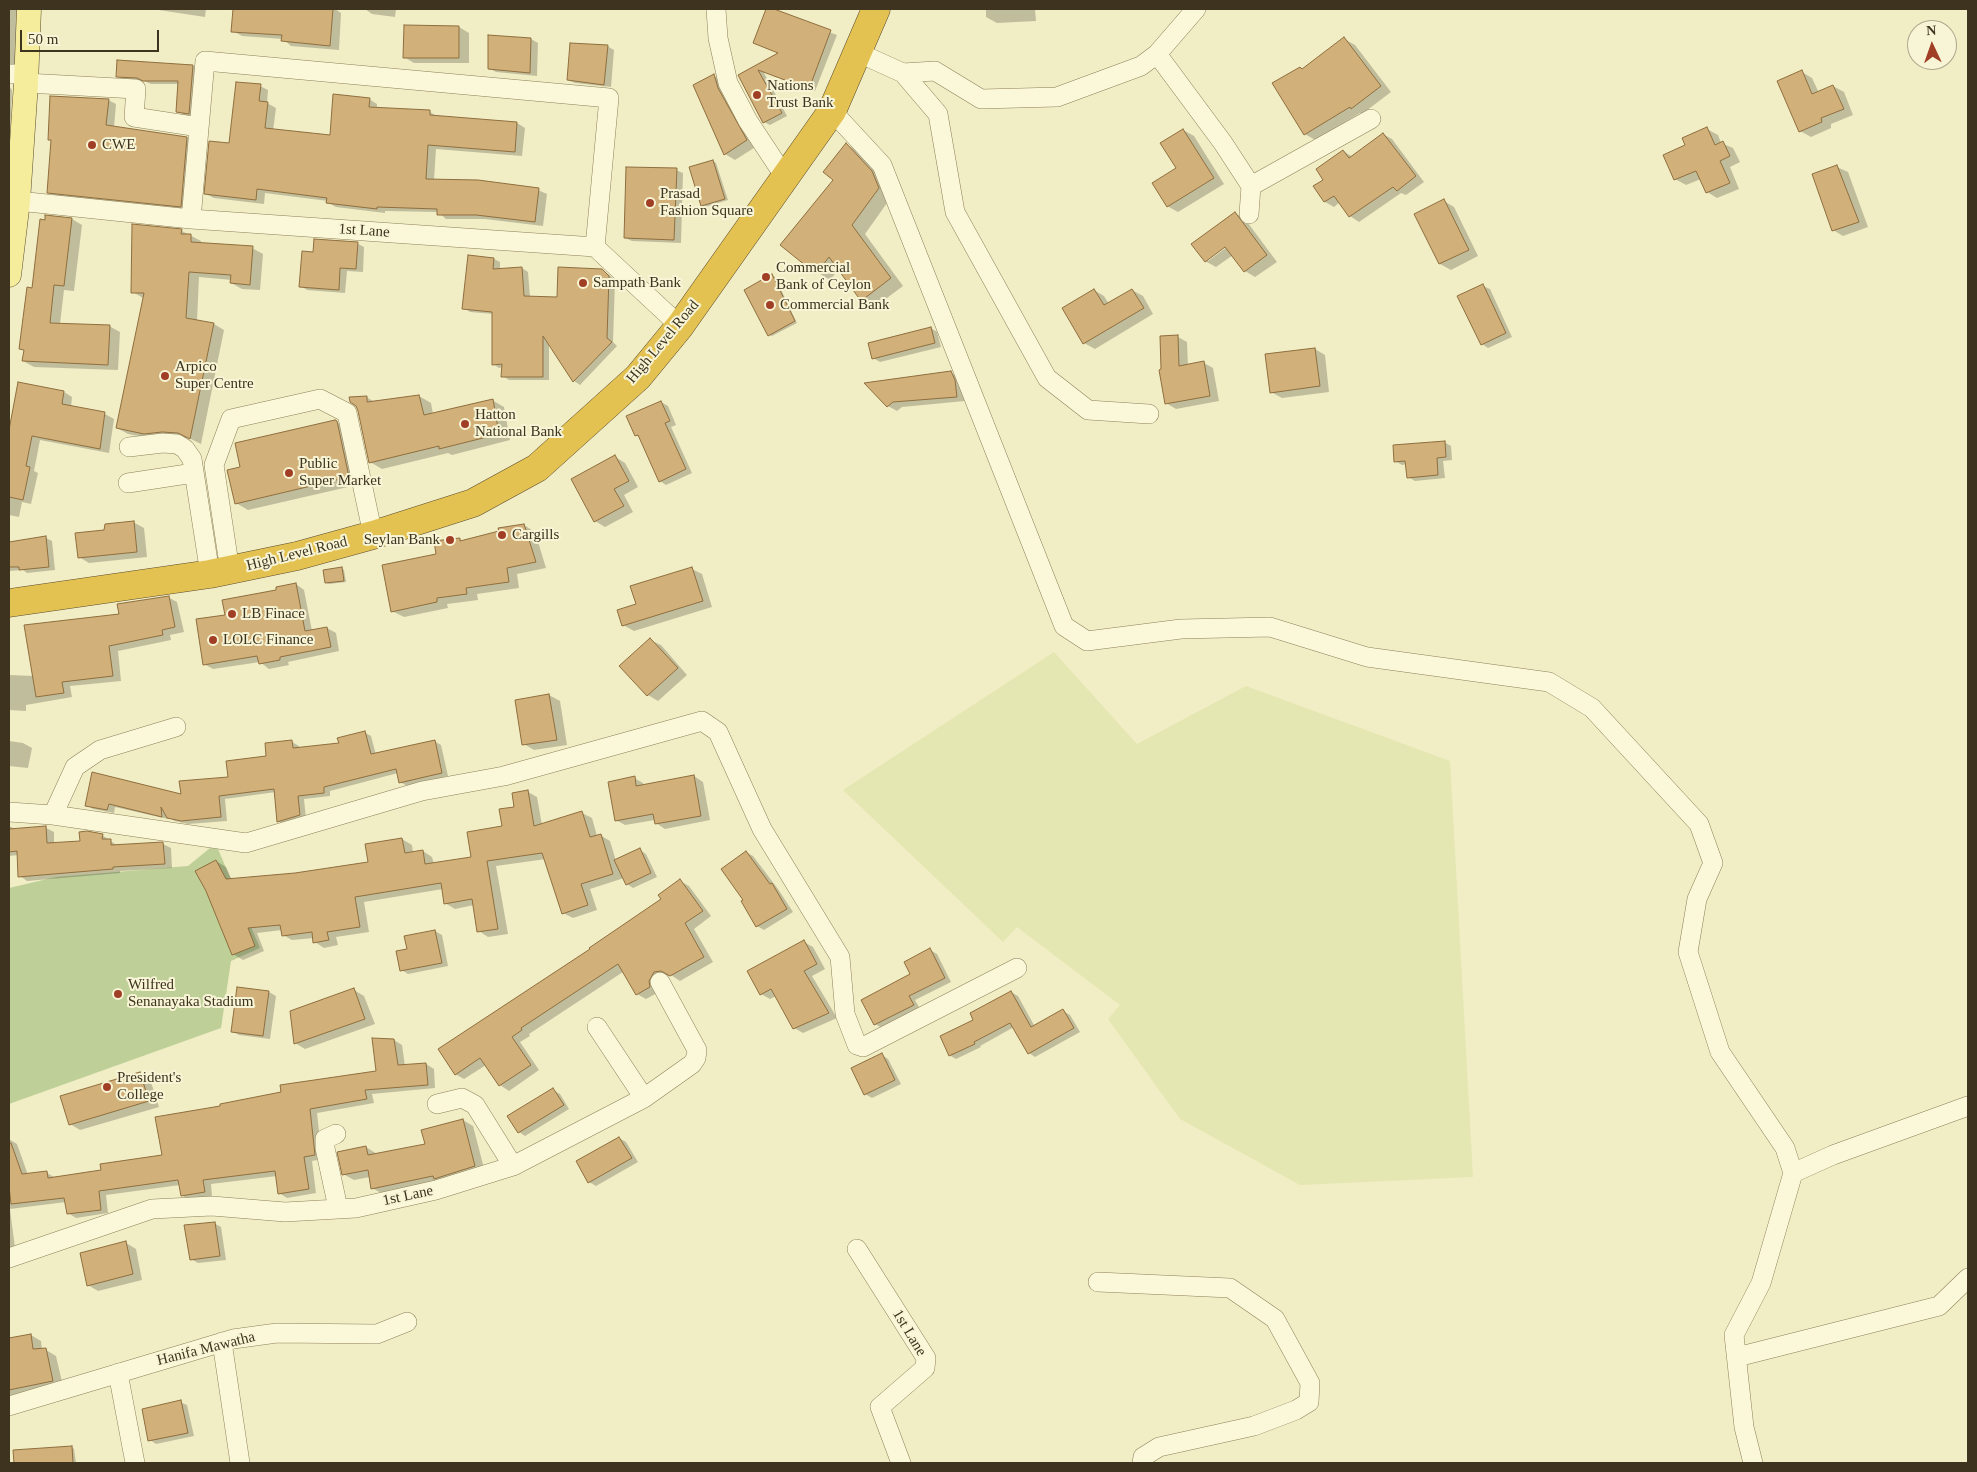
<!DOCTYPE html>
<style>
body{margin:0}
#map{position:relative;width:1977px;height:1472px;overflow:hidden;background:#f1edc5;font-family:Georgia,serif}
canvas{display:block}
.frame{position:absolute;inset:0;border:10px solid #3d331f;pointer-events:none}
.north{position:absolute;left:1907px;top:20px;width:50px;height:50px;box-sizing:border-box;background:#f8f5d6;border:1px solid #ada78d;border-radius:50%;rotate:357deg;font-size:14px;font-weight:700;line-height:20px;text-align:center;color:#3d331f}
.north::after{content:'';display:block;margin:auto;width:18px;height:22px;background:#a03f26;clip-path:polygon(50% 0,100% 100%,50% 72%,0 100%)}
.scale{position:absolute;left:20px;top:30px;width:139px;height:22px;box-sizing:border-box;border:2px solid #3d331f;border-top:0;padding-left:6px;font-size:15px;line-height:18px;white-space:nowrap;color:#3d331f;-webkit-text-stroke:4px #f8f5d6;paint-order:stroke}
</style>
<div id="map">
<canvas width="1977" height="1472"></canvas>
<div class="frame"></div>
<div class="north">N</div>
<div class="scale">50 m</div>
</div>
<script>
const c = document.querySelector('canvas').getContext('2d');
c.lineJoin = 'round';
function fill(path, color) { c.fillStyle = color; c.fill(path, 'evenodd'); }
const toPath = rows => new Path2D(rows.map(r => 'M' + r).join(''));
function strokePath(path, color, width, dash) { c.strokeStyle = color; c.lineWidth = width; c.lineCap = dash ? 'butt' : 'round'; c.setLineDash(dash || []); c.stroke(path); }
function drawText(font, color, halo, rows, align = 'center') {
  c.font = font + ' Georgia,serif'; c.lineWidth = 4; c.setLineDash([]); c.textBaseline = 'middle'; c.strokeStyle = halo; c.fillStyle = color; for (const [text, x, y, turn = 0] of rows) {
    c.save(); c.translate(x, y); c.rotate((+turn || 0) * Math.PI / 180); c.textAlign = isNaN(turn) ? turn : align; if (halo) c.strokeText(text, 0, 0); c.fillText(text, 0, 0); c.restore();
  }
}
fill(toPath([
 [1054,652,1137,744,1246,686,1450,761,1473,1177,1300,1185,1180,1119,1108,1019,1120,1005,1017,927,1003,942,843,790]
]), '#e5e7b2');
fill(toPath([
 [210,848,218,849,260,948,231,961,221,1028,9,1104,9,888,56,877,188,866]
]), '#bed098');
fill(toPath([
 [9,9,20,9,19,68,9,77],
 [152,9,206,9,205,17],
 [234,9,335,9,341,13,339,50,291,46,283,39,242,36,233,31],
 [365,9,396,9,395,17,372,14],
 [767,9,837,35,815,91,763,71,787,116,770,125,764,122,739,75,779,53,754,43],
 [986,9,1035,9,1036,21,997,23,986,17],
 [459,27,469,33,469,63,414,63,404,57],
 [531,39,538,43,537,76,496,72,489,68],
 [1344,39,1355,45,1391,92,1362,114,1360,113,1315,140,1305,134,1303,70],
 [607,46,614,50,611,87,575,83,568,80],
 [118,61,193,66,200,70,195,117,184,115,177,111,179,84,151,84,144,81,124,80,117,76],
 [1802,72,1812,78,1819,93,1833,86,1844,92,1853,115,1831,124,1831,128,1811,137,1800,131],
 [714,76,724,82,757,146,735,160,725,154],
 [9,86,12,90,9,167],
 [260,86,268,90,267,103,276,108,273,131,331,136,369,99,377,104,377,109,430,112,438,117,517,123,525,128,522,156,436,149,434,180,538,190,547,194,543,226,485,219,446,219,438,212,385,211,385,213,336,207,327,202,328,201,265,193,264,204,214,198,206,194],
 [108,100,116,104,114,127,187,138,194,142,188,210,56,196,48,192,52,141,49,139],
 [1707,129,1718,135,1721,143,1733,148,1740,162,1730,167,1739,189,1717,198,1707,192,1701,179,1686,185,1675,179,1686,146],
 [1183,130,1194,136,1224,184,1178,212,1167,206,1178,168],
 [1383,134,1392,139,1424,182,1406,195,1401,193,1359,222,1350,216,1340,202,1334,207,1325,202,1315,187,1325,180,1343,151,1353,157],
 [846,144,859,152,885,180,892,196,865,234,903,286,875,307,862,300,839,269,830,280,817,272,835,180],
 [713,161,716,163,728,200,705,207,702,205,691,168],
 [1837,167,1848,172,1868,227,1843,236,1833,230],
 [676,170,683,173,681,243,632,241,625,238],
 [1444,201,1454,207,1478,256,1451,270,1440,264,1416,214],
 [1235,213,1245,219,1277,262,1255,277,1245,271,1233,255,1216,267,1205,261],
 [1230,242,1231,244,1208,261,1208,258],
 [72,219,82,225,74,291,64,290,60,324,109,326,120,332,118,370,34,367,23,361,25,351,21,348,33,289],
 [182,231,201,241,201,244,252,248,263,254,260,290,242,289,231,283,232,280,199,277,197,321,214,324,224,330,201,444,189,438,173,437,155,439,128,434,117,428,143,298,133,292],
 [358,244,364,247,363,272,347,271,345,293,307,290,301,286,314,254],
 [469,256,494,259,500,262,500,270,522,268,528,272,530,297,558,299,601,270,608,274,615,280,613,342,617,346,580,385,574,381,549,343,549,380,509,380,503,376,503,367,499,368,493,364,494,314,470,312,464,308],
 [772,275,775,277,797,323,772,336,769,335],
 [1483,286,1490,289,1512,337,1488,348,1482,344],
 [1094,290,1104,296,1109,304,1132,290,1143,296,1153,314,1095,349,1084,343],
 [931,328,937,332,941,347,880,362,873,358],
 [1178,337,1187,342,1188,366,1204,363,1213,368,1219,401,1176,409,1166,403],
 [1315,349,1325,355,1329,392,1282,398,1271,392],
 [951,373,960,378,965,401,902,407,897,411,888,406,867,384],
 [64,392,72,397,71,407,105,414,114,419,109,453,40,440,34,471,38,473,31,504,22,502,19,517,9,515,9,424,11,424],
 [419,396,431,403,433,414,492,400,504,407,510,440,452,455,448,453,382,469,370,462,366,397,375,402],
 [661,402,668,406,676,425,671,427,692,473,666,485,660,481,640,438,636,435],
 [335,421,349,429,361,484,248,510,236,503],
 [1444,442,1451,446,1452,460,1443,461,1445,478,1415,481,1408,477,1407,464,1402,465,1395,461],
 [615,457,625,463,638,487,624,495,633,512,605,527,595,521],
 [133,522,144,528,147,557,89,563,79,557,106,531],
 [524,525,535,532,546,568,517,574,519,588,477,594,478,600,447,604,448,608,404,617,392,611,437,555,460,539,464,542],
 [46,538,52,541,55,570,27,573,23,570,9,571,9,543],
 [341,568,344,570,346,582,329,584,326,583],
 [692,569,702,574,712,607,634,631,623,625,637,605],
 [296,584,304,590,312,631,327,628,336,633,339,651,288,662,289,665,269,669,260,662,213,669,204,664,278,591],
 [168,597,177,602,184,632,170,635,171,640,118,651,121,681,70,686,72,697,26,705,26,711,9,710,9,675,34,676,121,615],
 [650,640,661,645,687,675,658,701,648,695,621,666],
 [549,695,560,701,567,745,534,750,524,744],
 [364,732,371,736,376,755,434,741,441,745,448,776,407,786,400,782,398,773,330,791,330,796,304,799,306,819,285,825,278,821,276,792,225,799,227,821,188,824,175,821,168,817,168,819,115,807,114,813,93,809,87,805,182,795,230,778,268,757,292,742,299,746,299,749,340,744],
 [9,741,23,743,32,748,28,768,9,766],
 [694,776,703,782,710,820,665,829,656,823,655,820,625,825,616,820,634,778,643,783,644,786],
 [528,792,537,797,542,825,582,813,592,818,597,836,600,835,610,841,616,861,640,850,646,854,657,877,633,888,627,884,624,878,590,889,597,910,573,918,563,913,546,859,496,866,508,934,488,937,479,931,474,905,455,909,445,903,443,889,364,902,369,932,336,937,338,945,324,948,315,942,314,938,292,940,283,935,282,930,257,933,264,951,243,960,233,954,216,861,226,867,232,880,296,874,370,863,402,839,412,845,413,853,423,851,432,857,434,864,472,858,503,827],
 [9,826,15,829,46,828,54,832,54,844,81,842,102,835,118,846,163,844,171,848,172,868,120,871,120,873,27,881,20,876,18,855,9,856],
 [746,852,753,856,778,889,793,912,764,930,757,926],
 [680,881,689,886,711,916,694,929,713,962,680,981,671,975,663,977,659,992,646,999,637,994,623,972,529,1034,530,1036,520,1042,539,1070,509,1091,500,1085,486,1065,464,1079,455,1074,592,950,663,900],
 [435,931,442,935,448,966,408,974,402,970,408,950],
 [804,942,813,947,825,969,812,976,837,1018,803,1033,794,1028,776,996,770,999,761,994],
 [930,950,937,954,951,982,915,1000,920,1009,882,1028,875,1024,862,1000,912,975],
 [238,988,269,992,276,996,270,1039,239,1035,232,1031],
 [354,990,364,996,375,1024,305,1049,295,1043],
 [1011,992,1018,996,1035,1027,1063,1011,1070,1015,1080,1032,1035,1057,1029,1053,1014,1027,980,1046,981,1047,956,1059,949,1055,975,1021],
 [394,1040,402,1045,405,1066,426,1064,434,1069,435,1088,372,1094,374,1103,317,1113,322,1159,312,1161,316,1193,287,1198,279,1193,277,1176,211,1184,212,1196,189,1200,182,1195,180,1185,106,1195,108,1213,76,1218,68,1213,66,1202,10,1209,15,1248,9,1249,9,1139,17,1144,28,1175,47,1173,54,1177,102,1171,163,1156,222,1107,377,1072],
 [882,1055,888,1059,901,1084,872,1098,865,1094],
 [140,1073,150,1079,159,1107,80,1130,70,1124],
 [553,1090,560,1094,569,1109,525,1136,519,1132],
 [463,1120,473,1126,485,1172,383,1194,372,1188,370,1177,354,1180,343,1174,366,1147,377,1154,426,1144],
 [619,1138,626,1142,638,1162,596,1186,589,1182,577,1162],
 [214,1223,221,1227,226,1260,198,1263,191,1259],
 [126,1243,136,1249,142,1280,98,1291,88,1285],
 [31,1335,41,1341,42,1350,46,1350,56,1356,63,1386,9,1398,9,1340],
 [180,1402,187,1405,194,1436,156,1444,150,1440],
 [72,1447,74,1449,76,1463,15,1463,15,1451]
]), '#0003');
const building = toPath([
 [233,9,333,9,330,46,281,41,282,35,231,32,233,9],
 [766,9,774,9,831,30,809,89,758,70,782,113,763,123,738,75,778,53,753,43,766,9],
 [404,25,459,26,459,58,403,58,404,25],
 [488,35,531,38,530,73,488,69,488,35],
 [1344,37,1381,86,1351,109,1350,107,1304,135,1272,83,1300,67,1302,69,1344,37],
 [570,43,608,45,604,85,567,80,570,43],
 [117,60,193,65,189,114,176,112,178,81,143,81,137,78,116,77,117,60],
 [1802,70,1812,94,1833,85,1844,109,1821,118,1822,122,1799,132,1777,81,1802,70],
 [714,74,718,88,747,140,724,155,693,85,714,74],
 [236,82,261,84,259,101,268,102,265,128,330,135,333,94,370,98,369,107,430,110,430,115,517,122,515,152,428,145,426,179,478,180,539,188,535,222,476,215,437,215,437,209,377,207,377,209,326,203,327,198,257,189,256,200,204,194,209,141,229,143,236,82],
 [50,96,109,99,106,125,187,137,181,207,47,193,51,140,48,140,50,96],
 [1707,127,1715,145,1723,141,1730,156,1720,161,1730,183,1706,193,1696,171,1674,180,1663,155,1685,145,1682,138,1707,127],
 [1183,129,1214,178,1167,207,1152,183,1176,168,1160,143,1183,129],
 [1383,133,1416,176,1397,191,1393,187,1349,217,1334,196,1324,202,1313,186,1323,180,1316,169,1343,150,1349,158,1383,133],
 [846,143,872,171,879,188,852,225,891,278,861,301,829,257,816,274,780,245,833,180,823,172,846,143],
 [713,160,725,199,701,206,689,167,713,160],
 [1837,165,1859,222,1832,231,1812,174,1837,165],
 [626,167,677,168,674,240,624,238,626,167],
 [1444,199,1469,250,1439,264,1414,214,1444,199],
 [1235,212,1267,255,1244,272,1225,247,1205,262,1191,244,1235,212],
 [45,215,72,218,64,286,54,285,50,323,110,325,108,365,22,361,24,350,19,349,27,287,32,288,40,219,45,220,45,215],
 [132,224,182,229,181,234,191,234,191,242,253,246,250,285,230,283,231,275,189,272,186,318,214,323,190,439,178,433,162,432,144,434,116,428,144,293,131,293,132,224],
 [314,239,358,242,356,269,340,268,339,290,299,287,302,251,313,252,314,239],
 [468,255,494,258,493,269,522,267,524,296,557,297,558,267,602,269,609,276,607,338,612,342,573,382,543,336,543,377,501,377,502,364,492,365,492,312,462,309,468,255],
 [772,274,795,321,768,336,744,290,772,274],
 [1483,284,1506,333,1481,345,1457,296,1483,284],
 [1094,289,1104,305,1132,289,1144,308,1083,344,1062,308,1094,289],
 [931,327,935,343,872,359,868,343,931,327],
 [1178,335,1179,366,1204,361,1210,396,1165,404,1159,370,1161,369,1160,336,1178,335],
 [1315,348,1320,386,1270,393,1265,354,1315,348],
 [951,371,955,380,957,397,893,402,887,407,864,383,951,371],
 [18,382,64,391,62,404,105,412,100,449,32,436,26,466,30,467,23,500,9,497,9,430,18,382],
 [419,395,424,415,493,399,499,434,439,449,439,446,369,463,358,411,356,406,350,402,349,397,367,396,367,402,419,395],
 [661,401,670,421,665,423,686,469,659,482,638,435,635,436,626,416,661,401],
 [335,420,337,421,349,477,235,504,227,470,240,467,235,443,335,420],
 [1445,441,1446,457,1437,458,1438,475,1407,478,1405,461,1394,462,1393,445,1445,441],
 [615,455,629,481,614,489,624,506,594,522,571,479,615,455],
 [134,521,137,552,78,558,75,533,104,530,105,524,134,521],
 [524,524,536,562,507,568,509,582,466,588,467,594,437,598,437,602,391,612,382,565,436,554,434,541,460,538,460,541,499,531,498,528,524,524],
 [46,536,49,567,19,570,19,567,9,567,9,542,46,536],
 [342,567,344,581,325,583,323,570,342,567],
 [692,567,703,601,622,626,617,610,636,604,630,586,692,567],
 [296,583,305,631,327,627,331,647,280,657,280,660,259,664,257,656,203,665,196,619,225,615,222,600,276,590,276,587,296,583],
 [169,596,175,627,162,630,163,635,109,646,113,676,62,682,64,693,36,697,24,625,119,614,117,604,169,596],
 [650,638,678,668,647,696,619,666,650,638],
 [549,694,557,740,522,745,515,700,549,694],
 [365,731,371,754,435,740,442,773,399,783,396,769,324,787,324,793,298,796,300,815,277,822,274,789,219,796,221,817,181,821,167,818,161,807,162,817,109,804,107,810,85,806,92,772,181,794,179,781,228,777,226,761,266,756,265,743,292,740,293,748,339,743,337,738,365,731],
 [694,775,701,816,655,824,653,814,615,821,608,782,635,776,636,786,694,775],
 [528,790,534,826,582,811,590,837,601,834,613,874,581,884,588,905,562,914,542,853,487,861,498,929,477,932,472,899,444,904,441,883,355,897,360,927,327,932,329,940,313,943,312,932,282,936,280,925,248,928,255,946,232,955,206,891,195,871,216,860,226,879,295,873,368,862,365,844,402,838,405,853,423,850,425,864,471,857,467,832,502,826,499,809,514,807,512,793,528,790],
 [46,826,47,843,80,841,79,832,87,831,103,834,102,839,111,839,111,845,163,842,165,864,113,867,113,869,18,877,17,851,9,852,9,829,46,826],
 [640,848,651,873,626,885,614,860,640,848],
 [746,851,770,884,772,883,787,909,756,927,741,901,743,900,721,869,746,851],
 [680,879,703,911,685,923,704,957,670,976,661,971,654,972,649,981,650,987,636,995,618,964,521,1028,522,1030,512,1037,531,1065,499,1086,480,1058,455,1075,438,1049,590,949,589,948,661,899,658,895,680,879],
 [435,930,442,963,400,971,396,951,407,949,404,936,435,930],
 [804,940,817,964,804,971,829,1013,793,1029,771,989,760,995,747,971,804,940],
 [930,948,945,978,909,996,914,1005,874,1025,861,1000,910,974,904,962,930,948],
 [237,987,269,991,263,1036,231,1032,237,987],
 [354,988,365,1019,294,1044,290,1011,354,988],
 [1011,991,1031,1027,1063,1009,1074,1028,1028,1054,1010,1023,974,1042,975,1044,949,1056,940,1036,973,1020,970,1013,1011,991],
 [372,1038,394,1039,398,1065,426,1063,428,1085,365,1090,367,1099,310,1109,315,1155,304,1157,309,1189,278,1194,275,1171,203,1180,205,1192,181,1196,178,1180,99,1191,101,1210,67,1214,64,1198,11,1204,9,1186,9,1143,11,1143,22,1174,47,1171,48,1178,101,1170,100,1164,162,1155,155,1117,220,1106,220,1104,281,1092,280,1085,376,1071,372,1038],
 [882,1053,895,1080,864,1095,851,1068,882,1053],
 [140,1072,149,1101,69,1125,60,1096,140,1072],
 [553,1088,564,1105,518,1133,507,1116,553,1088],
 [463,1119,475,1166,434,1179,433,1176,371,1189,368,1170,342,1175,337,1152,366,1146,368,1155,425,1144,421,1130,463,1119],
 [619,1137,632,1158,588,1183,576,1161,619,1137],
 [215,1222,220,1256,190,1260,184,1225,215,1222],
 [126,1241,133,1274,87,1286,80,1253,126,1241],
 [31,1334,33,1349,46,1348,53,1381,9,1390,9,1338,31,1334],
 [181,1400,188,1433,148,1441,142,1409,181,1400],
 [72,1446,73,1463,14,1463,13,1450,72,1446]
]);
fill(building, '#d1b079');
strokePath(building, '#8e6e3e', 1);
const minor = toPath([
 [716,9,718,38,728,83,748,121,785,177],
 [859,53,903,73,935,71,981,99,1057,97,1141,66,1157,54,1196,9],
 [1157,54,1223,143,1251,186,1249,214],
 [903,73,938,114,955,212,1047,378,1088,410,1149,414],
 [9,74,26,74],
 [26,83,136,89,134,117,199,127],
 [832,111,882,165,1064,626,1087,641,1181,629,1270,627,1367,657,1549,682,1592,708,1699,824,1713,863,1697,899,1688,952,1720,1052,1785,1148,1793,1173,1761,1283,1734,1335,1744,1427,1753,1463],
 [1251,186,1371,119],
 [18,201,191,219,595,247,680,326],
 [191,219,205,61,609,98,595,247],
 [129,447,163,443,177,444,185,449,192,459,210,574],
 [128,483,194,473],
 [230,571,214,465,231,419,320,399,347,413,373,535],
 [9,812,53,815,246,843,422,791,504,776,702,721,718,732,762,829,840,957,845,1014,857,1045,863,1047,1017,968],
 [53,815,75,767,100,750,176,727],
 [597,1027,644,1098],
 [437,1104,462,1098,475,1105,513,1166],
 [336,1134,325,1139,325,1148,338,1208],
 [1793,1173,1833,1155,1968,1106],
 [857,1249,926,1358,925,1368,880,1407,901,1463],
 [9,1258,152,1209,212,1206,285,1212,356,1208,436,1190,513,1166,644,1098,692,1064,696,1058,697,1050,660,982],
 [1098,1282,1230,1288,1275,1319,1310,1383,1309,1402,1296,1410,1254,1426,1159,1447,1143,1457,1142,1463],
 [222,1342,240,1463],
 [1737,1357,1939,1306,1968,1278],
 [118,1373,135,1463],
 [9,1406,233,1339,277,1333,377,1334,407,1322]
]);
const major = toPath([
 [9,275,18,201,26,83,29,9]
]);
const highway = toPath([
 [9,603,210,574,297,556,373,535,473,503,537,468,638,377,680,326,832,111,876,9]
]);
strokePath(minor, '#8d805a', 20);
strokePath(major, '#5b4c2e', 25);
strokePath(highway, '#5b4c2e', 29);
strokePath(minor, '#fbf8d9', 19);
strokePath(major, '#f5ec9c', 24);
strokePath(highway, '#e4c252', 28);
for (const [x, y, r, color] of [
 [757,95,5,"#a03f26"],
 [92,145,5,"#a03f26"],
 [650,203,5,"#a03f26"],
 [766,277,5,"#a03f26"],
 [583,283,5,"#a03f26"],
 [770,305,5,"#a03f26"],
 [165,376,5,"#a03f26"],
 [465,424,5,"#a03f26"],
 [289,473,5,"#a03f26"],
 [502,535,5,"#a03f26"],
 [450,540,5,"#a03f26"],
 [232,614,5,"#a03f26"],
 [213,640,5,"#a03f26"],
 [118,994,5,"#a03f26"],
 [107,1087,5,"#a03f26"]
]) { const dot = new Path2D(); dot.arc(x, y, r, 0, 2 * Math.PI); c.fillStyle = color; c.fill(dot); strokePath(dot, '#f8f5d6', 2); }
drawText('15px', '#3d331f', '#f8f5d6', [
 ["Nations",767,86],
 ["Trust Bank",767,103],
 ["CWE",102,145],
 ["Prasad",660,194],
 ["Fashion Square",660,211],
 ["Commercial",776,268],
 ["Bank of Ceylon",776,285],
 ["Sampath Bank",593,283],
 ["Commercial Bank",780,305],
 ["Arpico",175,367],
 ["Super Centre",175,384],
 ["Hatton",475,415],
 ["National Bank",475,432],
 ["Public",299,464],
 ["Super Market",299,481],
 ["Cargills",512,535],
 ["Seylan Bank",440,540,"right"],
 ["LB Finace",242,614],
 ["LOLC Finance",223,640],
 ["Wilfred",128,985],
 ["Senanayaka Stadium",128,1002],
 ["President's",117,1078],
 ["College",117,1095]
], 'left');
drawText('15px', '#3d331f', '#f8f5d6', [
 ["1st Lane",364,231,4],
 ["High Level Road",663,342,-50],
 ["High Level Road",297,554,-14],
 ["1st Lane",408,1196,-12],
 ["1st Lane",909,1333,59],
 ["Hanifa Mawatha",206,1349,-14]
]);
</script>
